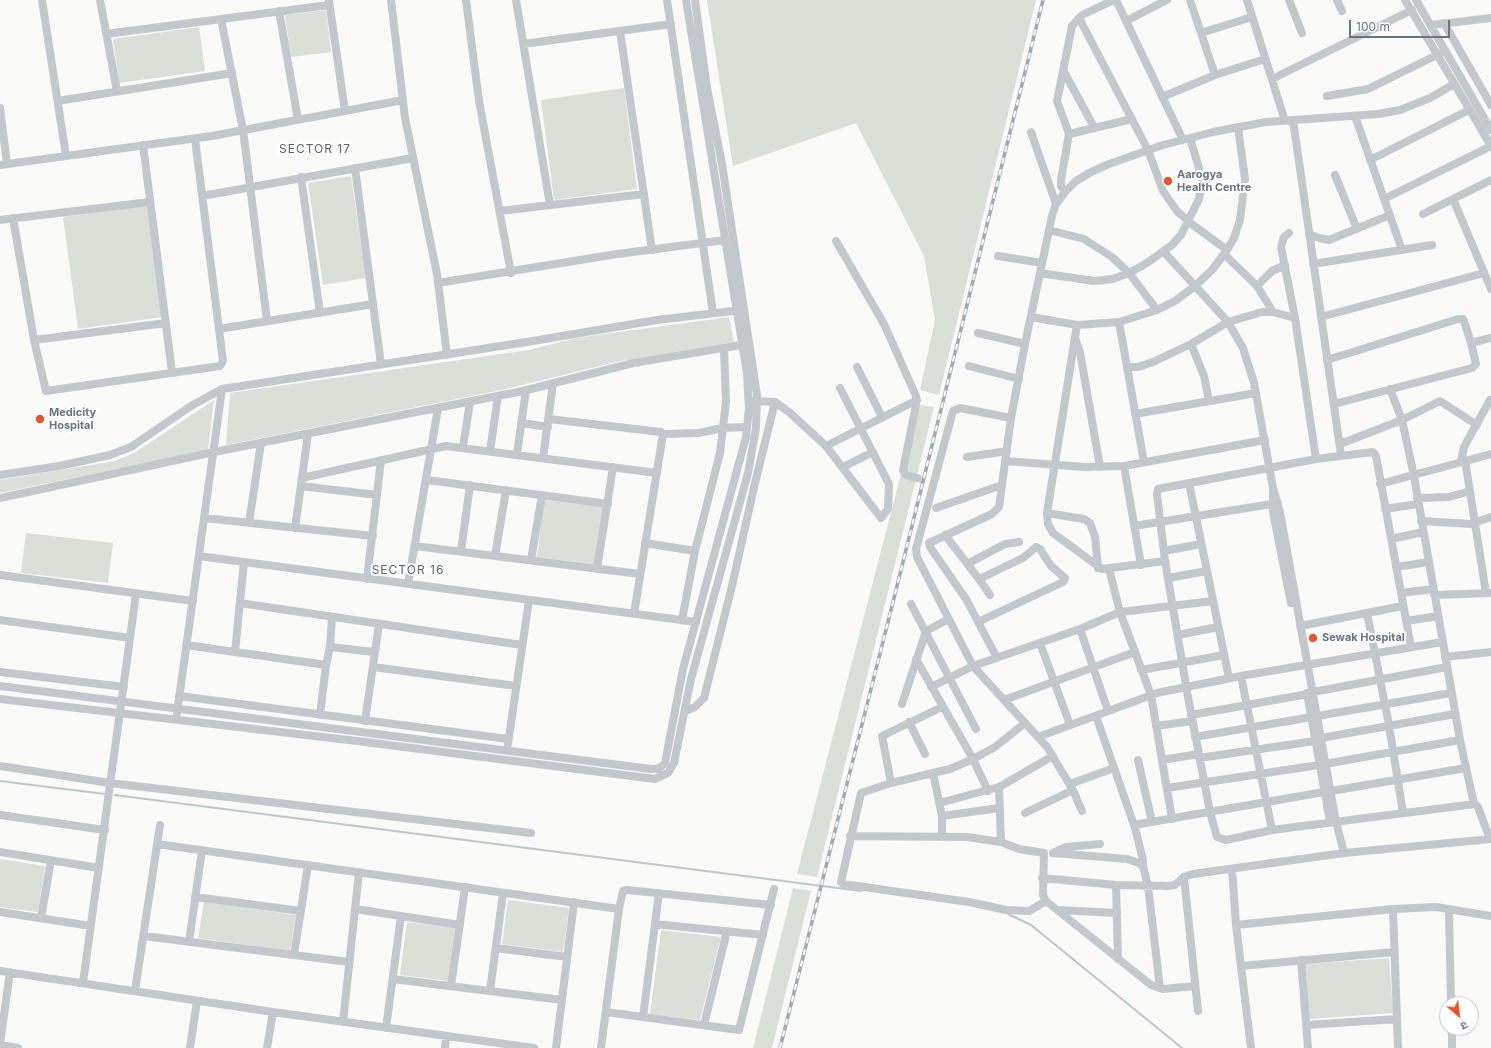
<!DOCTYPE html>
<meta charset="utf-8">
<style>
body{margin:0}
#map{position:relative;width:1491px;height:1048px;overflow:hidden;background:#fafaf8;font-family:Inter,"Noto Sans Devanagari",sans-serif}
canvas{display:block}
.north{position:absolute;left:1439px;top:996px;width:40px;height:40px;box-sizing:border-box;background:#fff;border:1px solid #c1c8cd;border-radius:50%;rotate:152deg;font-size:11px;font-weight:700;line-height:16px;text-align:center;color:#657683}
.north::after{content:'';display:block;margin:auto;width:14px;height:18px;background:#e4572e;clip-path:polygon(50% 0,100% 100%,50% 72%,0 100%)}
.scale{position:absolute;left:1349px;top:20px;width:101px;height:18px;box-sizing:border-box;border:2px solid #657683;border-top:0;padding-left:5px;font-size:12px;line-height:14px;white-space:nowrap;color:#657683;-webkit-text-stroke:3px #fff;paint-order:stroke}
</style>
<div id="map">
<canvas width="1491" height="1048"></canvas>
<div class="north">उ</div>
<div class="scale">100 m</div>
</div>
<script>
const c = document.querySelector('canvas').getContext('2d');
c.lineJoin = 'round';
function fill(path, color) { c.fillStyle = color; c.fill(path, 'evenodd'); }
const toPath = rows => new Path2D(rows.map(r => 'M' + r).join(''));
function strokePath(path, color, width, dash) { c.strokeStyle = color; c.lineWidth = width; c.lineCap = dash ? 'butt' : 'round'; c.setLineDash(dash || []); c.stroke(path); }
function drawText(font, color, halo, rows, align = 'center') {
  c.font = font + ' Inter,sans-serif'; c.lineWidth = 4; c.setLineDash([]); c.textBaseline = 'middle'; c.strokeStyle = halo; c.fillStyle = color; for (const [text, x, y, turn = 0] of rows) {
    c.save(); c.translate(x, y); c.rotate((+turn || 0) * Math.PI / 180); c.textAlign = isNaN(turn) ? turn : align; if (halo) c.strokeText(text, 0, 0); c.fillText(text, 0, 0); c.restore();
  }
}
fill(toPath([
 [707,0,1036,0,939,395,920,390,935,320,924,256,856,123,733,166],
 [326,10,331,52,291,57,285,15],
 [199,27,205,71,119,83,113,39],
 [624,88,637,189,554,200,541,100],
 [351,176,366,278,323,285,308,183],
 [147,205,162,317,78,329,63,217],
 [729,317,734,342,620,361,497,391,226,445,230,393,529,350,576,338],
 [214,400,208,450,0,493,0,480,115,461,134,453],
 [919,405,934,407,817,877,797,874],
 [544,500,603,507,595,564,537,557],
 [26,533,113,543,108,583,21,573],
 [0,859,45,866,38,912,0,907],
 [793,888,811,891,772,1048,753,1048],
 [508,900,569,908,563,952,502,944],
 [204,902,296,915,290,951,198,938],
 [407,922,455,928,448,981,400,975],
 [661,930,721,937,700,1020,650,1014],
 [1389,958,1393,1013,1309,1019,1305,964]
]), '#dadfd7');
strokePath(toPath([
 [0,781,105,794],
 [115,795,861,891],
 [1008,914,1031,925,1182,1048]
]), '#bbc7cb', 2);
strokePath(toPath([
 [917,478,928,481]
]), '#d5d9db', 8, [8, 4]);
strokePath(toPath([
 [42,0,66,156],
 [100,0,117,91],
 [391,0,405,118,437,274,447,355],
 [466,0,479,101,511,273],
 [516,0,550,205],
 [667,0,713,313],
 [1116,0,1183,140],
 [1190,0,1215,75],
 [1247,0,1285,121],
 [1289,0,1302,33],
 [1337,0,1342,11],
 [1405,0,1491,146],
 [1416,0,1491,130],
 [329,1,345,111],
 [279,11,298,120],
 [1079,18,1148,150,1163,191,1177,211,1189,222,1227,250],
 [221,19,243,130,267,321],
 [1126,21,1167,0],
 [1444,23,1491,105],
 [1431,25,1491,18],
 [620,31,652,250],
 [1201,33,1252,17],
 [106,34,329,5],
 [523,44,671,24],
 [1063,70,1094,127],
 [1272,79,1412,10],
 [1327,96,1368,89,1441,53],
 [1162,97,1215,75,1265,59],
 [58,101,232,73],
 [0,108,7,164],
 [1355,116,1402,250],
 [1293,120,1341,455],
 [1031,132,1056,204],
 [1069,134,1057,101,1072,26,1082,15,1114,0],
 [143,145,172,372],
 [1370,160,1469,110],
 [0,165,212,136,403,100],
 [355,168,381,364],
 [1335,175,1357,229],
 [301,177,320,313],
 [1065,192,1061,186,1061,180,1069,134,1132,119],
 [202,196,413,158],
 [1384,199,1491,146],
 [1453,199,1491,289],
 [500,211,644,194],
 [1423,214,1491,180],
 [13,218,34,340,46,391,220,366,223,361,195,139],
 [0,220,150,202],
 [1049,230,1084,239,1112,257,1129,273,1157,310],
 [1289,233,1284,237,1281,247,1295,318,1316,459],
 [1309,234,1319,238,1329,240,1390,215],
 [836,241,884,324,916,396,916,405,903,470,906,475,917,478],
 [1164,252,1228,322,1243,348,1254,383,1273,488,1280,512,1336,822,1344,853],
 [1224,254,1257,286,1273,312],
 [998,256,1042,263],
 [1313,264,1432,245],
 [1040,273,1094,281,1113,279,1129,273,1147,263,1172,245,1181,235,1199,199,1202,182,1199,168,1190,138],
 [438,283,617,254,725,240],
 [1257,286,1272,271,1285,265],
 [1031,317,1077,325,1119,322,1157,310,1175,301,1195,286,1212,270,1227,250,1234,238,1240,220,1245,179,1238,127],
 [1321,317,1484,273],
 [1119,322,1144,462],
 [1077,325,1047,513,1048,524,1053,533,1102,569,1165,561],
 [219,329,373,304],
 [978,333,1025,344],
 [1075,338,1080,352,1100,467],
 [34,340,166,323],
 [1191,344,1204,376,1209,401],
 [1327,360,1458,319,1463,319,1464,321,1471,343,1491,338],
 [969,366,1019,379],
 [857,367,882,417],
 [1127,367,1138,367,1153,362,1191,344,1228,322,1262,312,1273,312,1295,318],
 [1390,389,1402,420,1414,476,1460,740,1474,804],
 [753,401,775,402,789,412,826,446,881,518,888,509,889,484,840,388],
 [1334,404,1472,368,1476,364,1471,343],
 [1135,414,1256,393],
 [1011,418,960,408,953,411,916,549,917,557,973,666,1047,747,1073,790,1082,811],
 [549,419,661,432,663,434,634,614],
 [522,423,548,427],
 [663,434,698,433,723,428,747,427],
 [1340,444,1402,420,1440,401,1477,425],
 [826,446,917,400],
 [463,447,470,402],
 [490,451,498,396],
 [517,454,526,390],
 [967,457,1007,451],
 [543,458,553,383],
 [1465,460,1486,593],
 [1005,461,1085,467,1124,466,1265,440],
 [1461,461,1464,447,1490,400],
 [1124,466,1141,565],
 [843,467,873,452],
 [0,475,59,466,110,455,131,447,191,406,222,389,527,342,657,320,741,310],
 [302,478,446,446,657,473],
 [427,480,608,504],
 [1189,483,1229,678],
 [1380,484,1491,454],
 [301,486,377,495],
 [1273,490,1273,512,1291,603],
 [0,498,214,452,523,391,633,363,747,344],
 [1417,498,1449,497,1470,491],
 [936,508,1002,485],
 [1385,509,1418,504],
 [1047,513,1084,519,1090,523,1095,537,1098,568],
 [204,518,373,536],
 [1421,521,1471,524,1491,517],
 [249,523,261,443],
 [1134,526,1278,503],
 [295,528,308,434],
 [945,535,979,579],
 [1391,539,1423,532],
 [645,543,695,551],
 [415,546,640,574],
 [461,551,470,485],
 [1164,551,1201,544],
 [199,556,696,622],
 [495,556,506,490],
 [531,560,542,495],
 [967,564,1005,544,1019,542],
 [1396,567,1429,562],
 [597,569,613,467],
 [1109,569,1120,612,1151,695,1172,819],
 [0,575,193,601],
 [1168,578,1207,571],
 [367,579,381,460],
 [408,584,438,408],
 [1401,593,1433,589],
 [1434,595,1491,593],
 [240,603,522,645],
 [911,604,976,729],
 [1367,613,1389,725,1403,813],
 [0,620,130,638],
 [682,620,695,551,720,453,726,402,724,348],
 [1406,621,1438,616],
 [978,622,1063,582,1065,578,1051,566,1040,549,1036,547,1023,558,979,579,990,595],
 [1300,626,1403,606],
 [1080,629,1108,711],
 [1178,635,1218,627],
 [1040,643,1070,725],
 [186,645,326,665],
 [330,647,374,652],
 [1411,647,1376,456,1373,452,1316,459,1158,489,1157,494,1165,561,1188,697,1210,812,1217,837,1226,840,1272,830,1475,804,1478,807,1490,839],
 [235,652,244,562],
 [1445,657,1491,652],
 [997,658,966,599,930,547,929,543,992,514,999,507,1011,418,1025,344,1052,216,1056,204,1065,192,1076,181,1091,172,1109,164,1163,145,1213,132,1266,122,1378,114,1400,110,1430,98,1454,84],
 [916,659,973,759,988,791],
 [373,667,516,686],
 [1141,670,1224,655],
 [0,672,124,687],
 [1241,676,1272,830],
 [0,686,651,769,658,769,662,766,665,763,683,669,746,437,749,408,747,373,686,0],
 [931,687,973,666,1080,629,1120,612,1213,601],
 [1313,692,1447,667],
 [1307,693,1330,822],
 [179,696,508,739],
 [0,699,357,741,655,779,668,773,674,763,691,679,748,473,756,428,757,395,722,164,707,88,695,0],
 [1004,700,1135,652],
 [902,704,926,631,947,620],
 [685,711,695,707,704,698,732,586,755,483,775,402],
 [177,713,222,389],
 [320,715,326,665,330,647,332,617],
 [1191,715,1308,694],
 [1096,716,1135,828,1143,860,1143,866],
 [365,721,379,624],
 [909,722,925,754],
 [1025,723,995,747,973,759,950,769,891,783,861,793,841,882,843,884,969,902,1006,910,1029,911,1046,901],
 [1156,726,1192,721],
 [1038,737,1157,693,1241,676,1442,642],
 [1195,737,1451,693],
 [1321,738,1455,714],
 [508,744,529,600],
 [1199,758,1315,741],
 [1138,760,1152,822],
 [1162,760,1199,754],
 [0,766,110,783,531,833],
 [933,773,942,816,942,836],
 [891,783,882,736,942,707],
 [1070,784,1114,768],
 [999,787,1001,842],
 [1167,788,1319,765,1460,740],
 [1331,791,1466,768],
 [939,803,999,787,1053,756],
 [1025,813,1073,790],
 [0,815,105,830],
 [942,816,999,808],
 [1134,825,1324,792],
 [850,836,967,837,1001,842,1019,849,1044,853,1043,895,1046,901,1151,985,1163,989,1195,986],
 [157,844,619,909],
 [0,852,99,868],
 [1053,853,1127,859,1139,863,1143,866,1148,886,1160,988],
 [1053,853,1066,847,1100,844],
 [1232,869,1236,925,1251,1048],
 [1184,877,1198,1011],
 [1042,878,1116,885,1168,886,1175,885,1184,877,1193,874,1344,853,1491,839],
 [1116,885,1118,959],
 [195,897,301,911],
 [355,909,460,925],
 [1393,909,1398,1048],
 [1449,909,1451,1004],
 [1058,910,1117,913],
 [0,912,91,926],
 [41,918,51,860],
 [655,924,763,935],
 [1236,925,1393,909,1436,907,1491,916],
 [144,936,349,962],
 [189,942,202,850],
 [496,948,567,957],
 [294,955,308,865],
 [1301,960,1308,1048],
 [1241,966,1394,952],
 [0,971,273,1012,534,1048],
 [393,979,562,1000],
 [83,983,136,594],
 [451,986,465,887],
 [135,991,160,825],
 [490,991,503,893],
 [606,1012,739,1030,774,889],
 [643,1017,659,893],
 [343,1022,359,872],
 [704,1025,727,931],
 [1306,1025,1397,1019],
 [386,1028,401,916],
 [1452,1028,1452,1048],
 [0,1044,10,972],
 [0,1045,18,1048],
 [190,1048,197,1001],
 [267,1048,273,1012],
 [445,1048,446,1036],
 [556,1048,574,902],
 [601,1048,619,909,623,891,627,890,771,905]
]), '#c3c8cc', 8);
const rail = toPath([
 [780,1048,890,614,1043,0]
]);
strokePath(rail, '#a2aab0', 3.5);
strokePath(rail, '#fff', 2, [6]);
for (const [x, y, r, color] of [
 [1168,181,5,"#e4572e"],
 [40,419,5,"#e4572e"],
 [1313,638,5,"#e4572e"]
]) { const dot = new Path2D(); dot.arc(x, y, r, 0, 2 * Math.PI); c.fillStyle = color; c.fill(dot); strokePath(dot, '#fff', 1.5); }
drawText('bold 11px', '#657683', '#fff', [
 ["Aarogya",1177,175],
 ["Health Centre",1177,188],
 ["Medicity",49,413],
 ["Hospital",49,426],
 ["Sewak Hospital",1322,638]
], 'left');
c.letterSpacing = '1px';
drawText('12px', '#57646e', '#fff', [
 ["SECTOR 17",315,149],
 ["SECTOR 16",408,570]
]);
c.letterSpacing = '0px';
</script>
